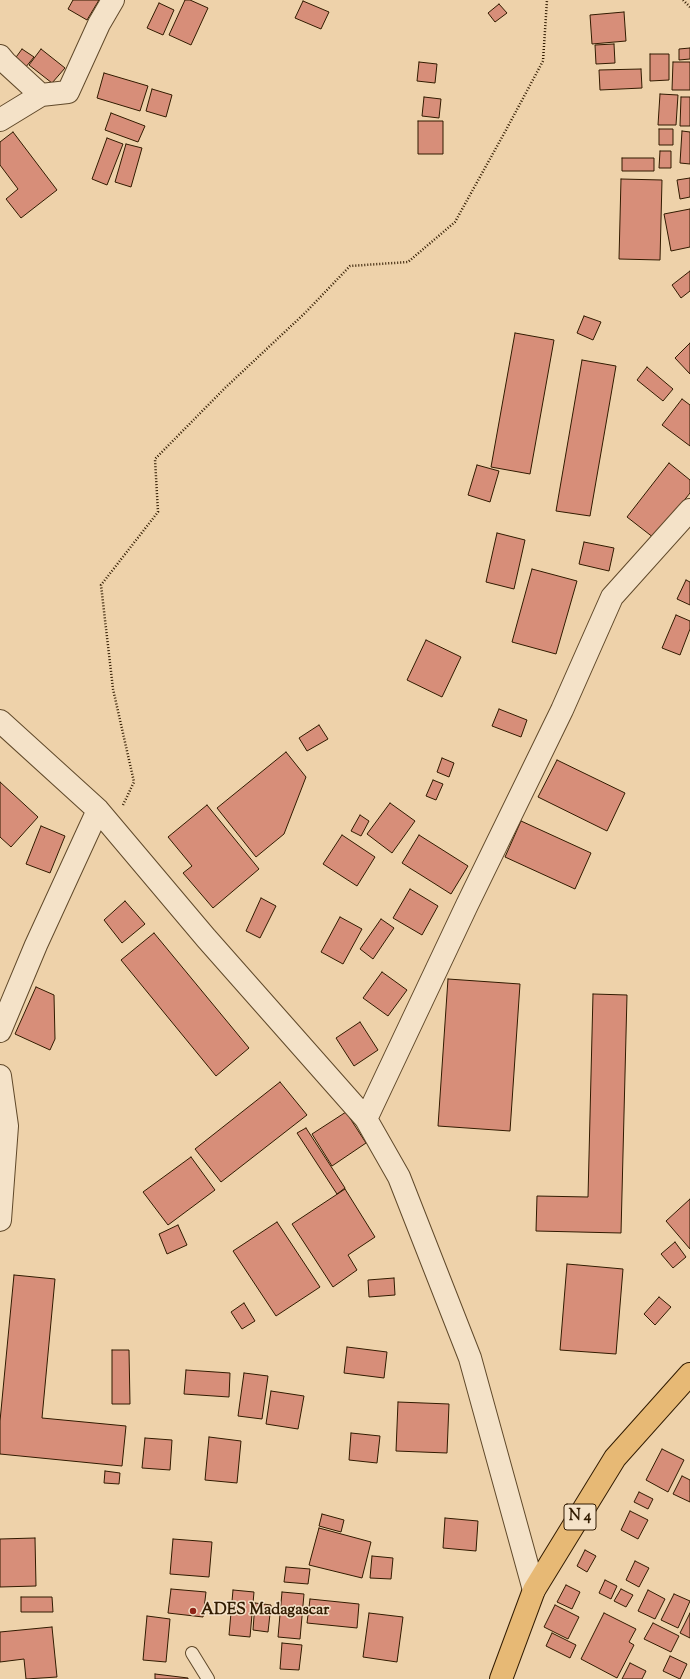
<!DOCTYPE html>
<style>
body{margin:0}
canvas{display:block;background:#eed2aa}
</style>
<canvas width="690" height="1679"></canvas>
<script>
const c = document.querySelector('canvas').getContext('2d');
c.lineJoin = 'round';
function fill(path, color) { c.fillStyle = color; c.fill(path, 'evenodd'); }
const toPath = rows => new Path2D(rows.map(r => 'M' + r).join(''));
function strokePath(path, color, width, dash) { c.strokeStyle = color; c.lineWidth = width; c.lineCap = dash ? 'butt' : 'round'; c.setLineDash(dash || []); c.stroke(path); }
function drawText(font, color, halo, rows, align = 'center') {
  c.font = font + ' "Sorts Mill Goudy",serif'; c.lineWidth = 3; c.setLineDash([]); c.textBaseline = 'middle'; c.strokeStyle = halo; c.fillStyle = color; for (const [text, x, y, turn = 0] of rows) {
    c.save(); c.translate(x, y); c.rotate((+turn || 0) * Math.PI / 180); c.textAlign = isNaN(turn) ? turn : align; if (halo) c.strokeText(text, 0, 0); c.fillText(text, 0, 0); c.restore();
  }
}
const building = toPath([
 [73,0,99,0,87,20,68,9,73,0],
 [185,0,190,0,208,8,191,45,169,35,185,0],
 [303,1,329,12,321,29,295,18,303,1],
 [159,3,174,10,163,35,147,28,159,3],
 [499,4,507,13,495,22,488,13,499,4],
 [624,12,626,41,592,44,590,15,624,12],
 [614,44,615,63,596,64,595,45,614,44],
 [690,48,690,59,679,60,679,49,690,48],
 [22,49,34,57,25,68,14,60,22,49],
 [41,49,65,68,52,83,29,65,41,49],
 [650,54,669,54,669,80,650,81,650,54],
 [419,62,437,64,435,83,417,81,419,62],
 [673,62,690,62,690,90,672,90,673,62],
 [641,69,642,88,600,90,599,70,641,69],
 [104,73,148,86,140,111,97,98,104,73],
 [152,89,172,95,166,117,146,111,152,89],
 [660,94,678,95,676,125,658,125,660,94],
 [424,97,441,99,439,118,422,116,424,97],
 [681,97,690,97,690,126,680,126,681,97],
 [111,113,145,126,138,142,105,130,111,113],
 [418,121,443,121,443,154,418,154,418,121],
 [659,129,673,129,673,145,659,145,659,129],
 [682,131,690,132,690,164,680,163,682,131],
 [13,132,57,190,21,218,6,199,18,189,0,165,0,142,13,132],
 [107,138,123,144,107,185,92,179,107,138],
 [126,144,142,148,131,187,115,182,126,144],
 [660,151,671,151,671,168,659,168,660,151],
 [622,158,654,158,654,171,622,171,622,158],
 [690,178,690,197,680,199,677,180,690,178],
 [621,179,662,180,660,260,619,259,621,179],
 [690,209,690,247,671,251,664,214,690,209],
 [690,271,690,291,681,298,672,285,690,271],
 [584,316,601,322,593,340,577,333,584,316],
 [515,333,554,340,530,474,491,467,515,333],
 [690,343,690,374,675,358,690,343],
 [582,360,616,366,590,516,556,511,582,360],
 [647,367,673,389,663,401,637,380,647,367],
 [682,399,690,405,690,446,662,425,682,399],
 [669,463,690,480,690,493,654,538,627,517,669,463],
 [477,465,499,471,490,502,468,495,477,465],
 [497,533,525,540,514,589,486,582,497,533],
 [584,542,614,548,609,571,579,564,584,542],
 [532,569,577,581,556,654,512,642,532,569],
 [686,580,690,582,690,605,677,599,686,580],
 [676,615,690,621,690,629,680,655,662,648,676,615],
 [426,640,461,657,442,697,407,680,426,640],
 [499,709,527,720,521,737,492,726,499,709],
 [319,725,328,739,307,751,299,738,319,725],
 [286,752,306,777,284,834,256,857,217,808,286,752],
 [442,758,454,763,449,777,437,772,442,758],
 [557,760,625,793,607,831,538,797,557,760],
 [433,780,443,784,436,800,426,796,433,780],
 [0,782,38,817,11,847,0,837,0,782],
 [390,803,415,821,392,853,367,834,390,803],
 [207,805,259,869,213,908,183,873,192,866,168,837,207,805],
 [360,815,369,821,361,836,351,831,360,815],
 [521,821,591,853,575,889,505,857,521,821],
 [41,826,65,836,50,873,26,864,41,826],
 [342,835,375,857,357,886,323,864,342,835],
 [419,835,468,866,451,894,402,863,419,835],
 [410,889,438,906,422,935,393,918,410,889],
 [261,898,276,906,260,938,246,931,261,898],
 [125,901,145,924,122,943,104,920,125,901],
 [340,917,362,929,343,964,321,952,340,917],
 [381,919,394,928,373,959,360,949,381,919],
 [154,933,249,1048,216,1076,121,960,154,933],
 [382,972,407,990,388,1016,363,998,382,972],
 [448,979,520,984,510,1131,438,1126,448,979],
 [36,987,54,995,55,1039,50,1050,15,1034,36,987],
 [593,994,627,995,621,1233,536,1231,537,1196,588,1197,593,994],
 [360,1022,378,1050,354,1066,336,1038,360,1022],
 [280,1082,307,1115,221,1182,195,1149,280,1082],
 [346,1112,366,1143,332,1166,312,1134,346,1112],
 [306,1128,345,1188,337,1194,297,1133,306,1128],
 [191,1157,215,1190,168,1225,143,1192,191,1157],
 [345,1189,375,1237,348,1255,357,1270,333,1287,292,1224,345,1189],
 [690,1199,690,1249,666,1221,690,1199],
 [277,1222,320,1287,276,1316,233,1251,277,1222],
 [178,1225,187,1245,167,1254,159,1234,178,1225],
 [675,1242,686,1257,673,1268,661,1254,675,1242],
 [567,1264,623,1269,616,1354,560,1350,567,1264],
 [14,1275,55,1279,42,1418,126,1426,122,1466,0,1454,0,1421,14,1275],
 [394,1278,395,1295,369,1297,368,1280,394,1278],
 [659,1297,671,1307,655,1325,644,1314,659,1297],
 [244,1303,255,1321,242,1329,231,1312,244,1303],
 [347,1347,387,1352,384,1378,344,1373,347,1347],
 [112,1350,129,1350,130,1404,112,1404,112,1350],
 [186,1370,230,1373,229,1397,184,1394,186,1370],
 [244,1373,268,1376,262,1419,238,1416,244,1373],
 [271,1391,304,1396,298,1429,266,1424,271,1391],
 [398,1402,449,1404,447,1453,396,1451,398,1402],
 [351,1433,380,1436,377,1463,349,1460,351,1433],
 [209,1437,241,1441,237,1483,205,1480,209,1437],
 [145,1438,172,1440,170,1470,142,1468,145,1438],
 [662,1449,684,1460,668,1492,646,1480,662,1449],
 [105,1471,120,1473,119,1484,104,1483,105,1471],
 [682,1476,690,1480,690,1502,673,1494,682,1476],
 [639,1492,653,1499,648,1509,634,1502,639,1492],
 [630,1511,648,1520,638,1539,621,1530,630,1511],
 [322,1514,344,1520,341,1532,319,1526,322,1514],
 [445,1518,478,1521,476,1551,443,1548,445,1518],
 [319,1528,371,1542,362,1578,309,1565,319,1528],
 [35,1538,36,1586,0,1587,0,1539,35,1538],
 [173,1539,212,1542,209,1577,170,1574,173,1539],
 [585,1550,596,1556,587,1572,577,1566,585,1550],
 [372,1556,393,1558,391,1579,370,1578,372,1556],
 [635,1561,649,1568,639,1587,626,1580,635,1561],
 [286,1567,310,1569,308,1584,284,1582,286,1567],
 [605,1580,617,1586,611,1599,599,1593,605,1580],
 [566,1585,580,1592,572,1609,557,1602,566,1585],
 [171,1589,206,1592,203,1617,168,1613,171,1589],
 [621,1589,633,1595,626,1607,614,1601,621,1589],
 [233,1590,254,1592,250,1637,229,1635,233,1590],
 [648,1590,665,1599,655,1619,638,1611,648,1590],
 [282,1592,304,1594,300,1639,278,1637,282,1592],
 [674,1594,690,1601,678,1628,661,1620,674,1594],
 [21,1597,52,1597,53,1612,21,1612,21,1597],
 [310,1599,359,1604,357,1628,307,1623,310,1599],
 [255,1603,271,1605,268,1632,253,1630,255,1603],
 [555,1605,579,1617,568,1639,544,1627,555,1605],
 [369,1613,403,1617,397,1662,363,1657,369,1613],
 [604,1613,636,1629,629,1642,634,1645,617,1678,581,1659,604,1613],
 [690,1613,690,1638,680,1633,690,1613],
 [147,1616,170,1619,166,1662,143,1660,147,1616],
 [653,1623,679,1636,671,1652,644,1639,653,1623],
 [52,1627,57,1677,26,1679,24,1659,0,1662,0,1632,52,1627],
 [552,1633,576,1645,570,1658,546,1646,552,1633],
 [282,1643,302,1645,299,1670,280,1669,282,1643],
 [670,1656,687,1664,680,1679,663,1671,670,1656],
 [630,1663,646,1671,642,1679,622,1679,630,1663],
 [155,1674,188,1678,188,1679,155,1679,155,1674]
]);
fill(building, '#d78e79');
strokePath(building, '#311b00', 1);
const service = toPath([
 [192,1653,208,1679]
]);
const minor = toPath([
 [0,56,5,62,41,95,68,92,99,24,113,0],
 [0,120,41,95],
 [0,721,98,810,206,938,366,1119,399,1177,470,1358,534,1590],
 [0,1031,36,945,98,810],
 [0,1076,7,1126,0,1220],
 [366,1119,467,905,562,710,612,597,690,510]
]);
const primary = toPath([
 [501,1679,534,1590,615,1458,690,1374]
]);
strokePath(service, '#60492a', 14);
strokePath(minor, '#60492a', 24);
strokePath(primary, '#311b00', 24);
strokePath(toPath([
 [683,0,690,7],
 [123,805,134,782,113,689,101,585,158,512,155,459,225,388,305,313,350,266,408,262,455,222,506,130,543,61,547,0]
]), '#311b00', 2.5, [1, 2]);
strokePath(service, '#f4e2c8', 12);
strokePath(minor, '#f4e2c8', 22);
strokePath(primary, '#e7b975', 22);
for (const [x, y, r, color] of [
 [193,1611,4,"#8f2418"]
]) { const dot = new Path2D(); dot.arc(x, y, r, 0, 2 * Math.PI); c.fillStyle = color; c.fill(dot); strokePath(dot, '#f4e2c8', 1.5); }
for (const [x, y, w] of [
 [580,1517,32]
]) { const box = new Path2D(); box.roundRect(x - w / 2, y - 13, w, 26, 3); c.fillStyle = '#f4e2c8'; c.fill(box); strokePath(box, '#311b00', 1); }
drawText('bold 15px', '#311b00', null, [
 ["N 4",580,1517]
]);
drawText('bold 16px', '#311b00', '#f4e2c8', [
 ["ADES Madagascar",201,1611]
], 'left');
</script>
